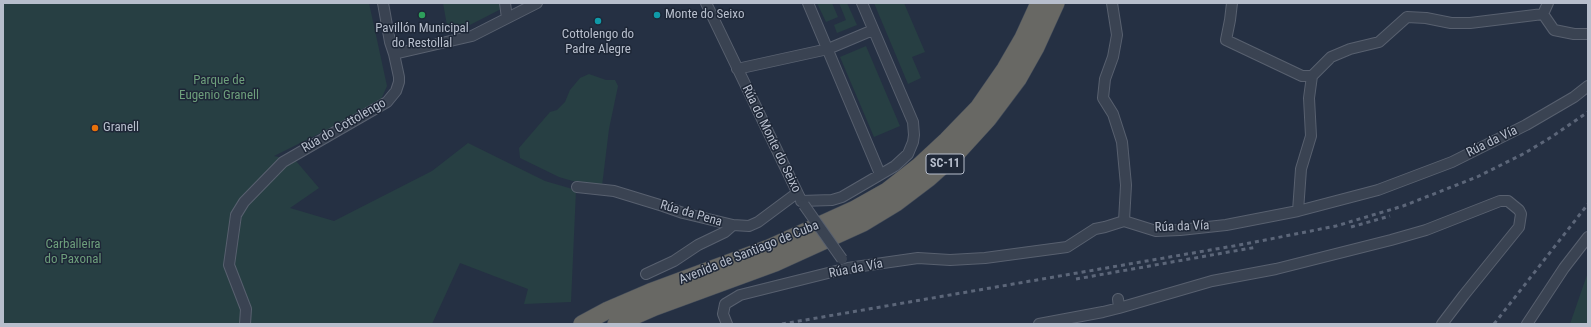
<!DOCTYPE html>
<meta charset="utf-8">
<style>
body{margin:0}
#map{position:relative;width:1591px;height:327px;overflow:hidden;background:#253043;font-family:"Roboto Condensed",sans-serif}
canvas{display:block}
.frame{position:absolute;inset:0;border:4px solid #b7becc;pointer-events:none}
</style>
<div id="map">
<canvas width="1591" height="327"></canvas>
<div class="frame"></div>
</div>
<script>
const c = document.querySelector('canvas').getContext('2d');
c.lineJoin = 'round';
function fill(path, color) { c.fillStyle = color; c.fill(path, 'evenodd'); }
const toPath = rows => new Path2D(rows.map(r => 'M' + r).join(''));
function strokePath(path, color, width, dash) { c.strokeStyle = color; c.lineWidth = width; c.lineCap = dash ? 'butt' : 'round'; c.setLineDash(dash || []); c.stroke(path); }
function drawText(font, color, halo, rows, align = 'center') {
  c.font = font + ' "Roboto Condensed",sans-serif'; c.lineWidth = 3; c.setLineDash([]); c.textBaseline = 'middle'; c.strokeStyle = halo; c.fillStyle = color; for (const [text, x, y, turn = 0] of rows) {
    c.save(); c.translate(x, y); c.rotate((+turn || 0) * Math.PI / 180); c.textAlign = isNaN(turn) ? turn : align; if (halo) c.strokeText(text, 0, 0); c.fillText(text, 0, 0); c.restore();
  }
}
fill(toPath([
 [3,3,369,3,387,86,379,104,274,156,296,161,319,188,290,208,334,221,432,171,468,143,545,181,576,190,571,302,524,304,528,289,460,263,432,324,3,324],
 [443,3,502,3,503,8,466,27,448,31],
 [817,3,832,3,838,17,826,22],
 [839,3,847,3,857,25,837,33,834,25,846,20],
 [874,3,904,3,925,52,912,57,921,78,908,84],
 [866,46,900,126,874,137,840,57],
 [589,74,606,80,615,80,618,86,609,129,602,186,583,184,559,177,520,158,519,148,550,112,557,110,565,102,570,90,580,78],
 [1588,273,1588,324,1570,324,1587,275]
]), '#273f43');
const minor = toPath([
 [383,3,390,42,394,54],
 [505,3,507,18],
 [706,3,800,198],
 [808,3,880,174],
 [1112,3,1117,35,1113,57,1105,79,1103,98,1113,114,1122,142,1126,185,1124,221],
 [1232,3,1230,20,1226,40,1302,76,1312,76],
 [1543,14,1554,30,1574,34,1588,34],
 [737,69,828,49,873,30],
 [577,187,614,191,663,206,683,213,733,225,749,226,758,222,797,193],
 [801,201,832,200,842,197,895,166,908,154,913,142,914,135,913,122,862,3],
 [1298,211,1301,169,1311,136,1309,98,1312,76,1331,57,1350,49,1379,42,1407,17,1426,18,1451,23,1470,23,1543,14,1548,3],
 [646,274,674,261,698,245,725,232,733,225],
 [1119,308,1212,281,1276,269,1391,240,1426,230,1500,201,1508,201,1519,210,1521,214,1519,227,1464,295,1442,324],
 [245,324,246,309,229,265,236,215,244,202,283,162,387,102,396,91,399,82,399,77,394,54,472,36,537,3],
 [727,324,723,314,725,304,740,295,848,268,918,258,950,260,985,258,1067,247,1095,229,1105,227,1124,221,1156,231,1180,230,1226,225,1298,211,1378,190,1452,162,1526,125,1574,97,1588,86],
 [1039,324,1103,312,1119,308,1118,299],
 [1527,324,1564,268,1588,237]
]);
const trunk = toPath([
 [582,324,608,310,650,292,769,248,855,209,887,191,919,166,947,140,978,108,1005,69,1023,38,1039,3],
 [616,324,655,307,775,263,863,223,896,203,929,178,957,153,988,119,1018,79,1036,47,1056,3]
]);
strokePath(minor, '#58606f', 12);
strokePath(trunk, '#414a59', 18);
strokePath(minor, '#3a4352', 10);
strokePath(trunk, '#686864', 17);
strokePath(toPath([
 [1351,227,1390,216],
 [1076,279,1257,247],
 [782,324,1245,244,1336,226,1403,206,1477,177,1525,153,1553,136,1588,112],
 [1494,324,1588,204]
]), '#5c6679', 3, [4, 4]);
const minorBridge = toPath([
 [804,205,842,259]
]);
strokePath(minorBridge, '#58606f', 12, []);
strokePath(minorBridge, '#3a4352', 10);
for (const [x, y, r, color] of [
 [422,15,4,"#2e9e5b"],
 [657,15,4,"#0f9aa8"],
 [598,21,4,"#0f9aa8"],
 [95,128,4,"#e8710a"]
]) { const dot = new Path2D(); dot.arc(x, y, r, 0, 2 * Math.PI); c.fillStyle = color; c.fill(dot); strokePath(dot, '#1e2737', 1.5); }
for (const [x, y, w] of [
 [945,164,38]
]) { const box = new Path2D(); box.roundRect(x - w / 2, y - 10, w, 20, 3); c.fillStyle = '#1e2737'; c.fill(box); strokePath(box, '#b7becc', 1); }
drawText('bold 12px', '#b7becc', null, [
 ["SC-11",945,164]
]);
drawText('13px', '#b7becc', '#1e2737', [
 ["Monte do Seixo",665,15],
 ["Pavillón Municipal",422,29,"center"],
 ["do Restollal",422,44,"center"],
 ["Cottolengo do",598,35,"center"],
 ["Padre Alegre",598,50,"center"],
 ["Granell",103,128]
], 'left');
drawText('13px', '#6d9e7b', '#1e2737', [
 ["Parque de",219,81],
 ["Eugenio Granell",219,96],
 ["Carballeira",73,245],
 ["do Paxonal",73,260]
]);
drawText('13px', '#b7becc', '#1e2737', [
 ["Rúa do Cottolengo",344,126,-30],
 ["Rúa do Monte do Seixo",771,139,64],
 ["Rúa da Vía",1492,142,-26],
 ["Rúa da Pena",691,214,16],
 ["Rúa da Vía",1182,227,-2],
 ["Avenida de Santiago de Cuba",749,253,-22],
 ["Rúa da Vía",856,269,-11]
]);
</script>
